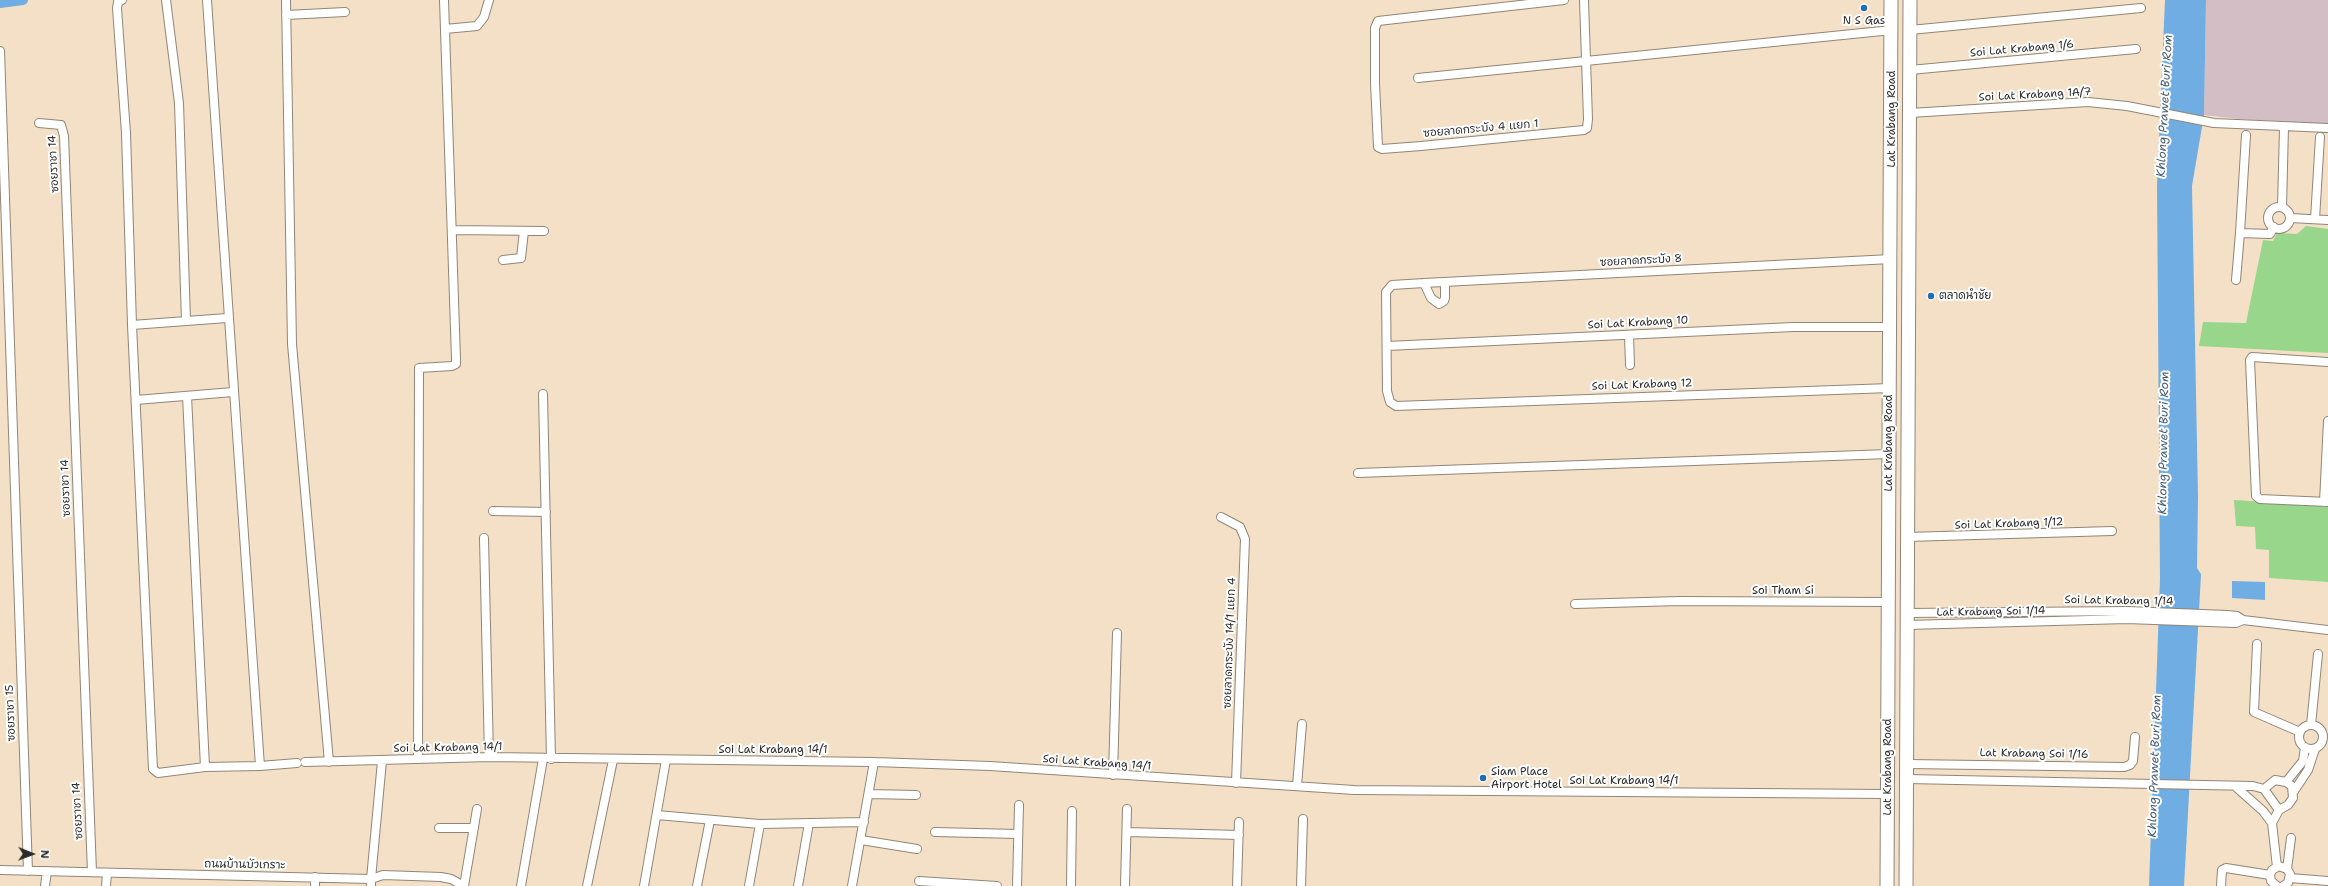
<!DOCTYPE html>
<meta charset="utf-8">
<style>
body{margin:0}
#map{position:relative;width:2328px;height:886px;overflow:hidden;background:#f4e0c6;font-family:"Shantell Sans",sans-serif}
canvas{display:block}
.north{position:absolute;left:12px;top:834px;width:40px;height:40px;-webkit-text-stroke:3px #fff;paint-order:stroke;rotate:91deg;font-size:11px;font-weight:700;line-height:16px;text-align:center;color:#2b2b2b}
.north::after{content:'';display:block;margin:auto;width:14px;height:18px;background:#2b2b2b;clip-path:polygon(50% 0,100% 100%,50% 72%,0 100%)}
</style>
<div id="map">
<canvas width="2328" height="886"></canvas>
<div class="north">N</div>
</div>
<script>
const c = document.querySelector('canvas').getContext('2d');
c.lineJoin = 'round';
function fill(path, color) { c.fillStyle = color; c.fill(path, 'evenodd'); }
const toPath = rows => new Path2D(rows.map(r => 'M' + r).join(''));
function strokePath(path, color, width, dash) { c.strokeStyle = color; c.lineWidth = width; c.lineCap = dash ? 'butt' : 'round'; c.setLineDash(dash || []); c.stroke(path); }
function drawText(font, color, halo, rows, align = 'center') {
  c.font = font + ' "Shantell Sans","Playpen Sans Thai",sans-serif'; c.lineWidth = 4; c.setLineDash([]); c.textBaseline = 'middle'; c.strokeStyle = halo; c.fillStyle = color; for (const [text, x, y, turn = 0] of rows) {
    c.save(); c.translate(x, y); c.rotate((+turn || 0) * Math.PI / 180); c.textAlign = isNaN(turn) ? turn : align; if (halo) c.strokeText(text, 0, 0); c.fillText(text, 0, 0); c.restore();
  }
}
fill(toPath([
 [2206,0,2328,0,2328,124,2239,119,2204,115]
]), '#d2bec4');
fill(toPath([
 [2306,226,2328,229,2328,353,2199,346,2203,322,2246,323,2263,240,2273,241,2277,233,2297,234],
 [2234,500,2328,506,2328,582,2269,578,2269,550,2256,549,2255,527,2236,526]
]), '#98d68c');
fill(toPath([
 [2165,0,2206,0,2204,115,2192,186,2198,497,2197,568,2201,574,2184,886,2149,886,2160,579,2157,185],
 [2232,581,2265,582,2265,600,2232,598]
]), '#70ade2');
strokePath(toPath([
 [0,3,23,0]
]), '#70ade2', 10);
const street = toPath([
 [122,0,118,2,117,8,126,133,132,325,153,769,158,773,205,767,260,766,297,763],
 [166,0,179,103,186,321],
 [207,0,260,766],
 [286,0,292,344,329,762],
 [1564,0,1378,21,1375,28,1375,83,1378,147,1382,149,1421,146,1584,130,1587,128,1588,119,1584,0],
 [286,15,345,12],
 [445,29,477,26,484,17,489,0],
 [1910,30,2141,8],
 [0,51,28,871],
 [1910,70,2136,49],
 [1418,78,1892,30],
 [1910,113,2088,102,2127,106,2214,123,2328,128],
 [39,123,61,125,64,136,92,872],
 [2246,135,2240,233,2270,234,2274,227],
 [2282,207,2284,127],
 '2268 218a11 11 0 1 1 22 0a11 11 0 1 1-22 0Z',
 [2290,218,2328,220],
 [2315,219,2320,137],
 [452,230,544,231],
 [503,260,521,258,524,231],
 [2236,280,2240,233],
 [1424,283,1431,298,1439,304,1444,301,1445,298,1445,282],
 [132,325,227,318],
 [1629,335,1630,365],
 [1387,346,1793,327,1891,327],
 [2328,362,2252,357,2250,360,2256,496,2260,499,2328,502],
 [1890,388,1396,406,1390,402,1387,391,1386,292,1392,285,1424,283,1891,259],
 [543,394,551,759],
 [187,396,205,767],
 [136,400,233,392],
 [1358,473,1889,454],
 [2324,502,2328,421],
 [493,511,546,512],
 [1221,517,1240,527,1245,539,1236,783],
 [1907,537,2112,531],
 [484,538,489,757],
 [1575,604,1679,601,1888,602],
 [1907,613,2128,611,2227,615,2237,616,2243,620,2328,630],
 [1907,625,2127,619,2236,623,2243,620],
 [2257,644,2254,712,2300,732],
 [2311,725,2318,654],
 '2299 737a12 12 0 1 1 24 0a12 12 0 1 1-24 0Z',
 [418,759,419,368,452,366,456,364,456,359,444,0],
 [305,762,489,757,874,762,990,766,1354,790,1888,794],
 [1907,764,2124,767,2130,765,2133,761,2135,737],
 [1113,775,1117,633],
 [1907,779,2253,786,2264,789,2279,810,2272,823],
 [2286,782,2303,761,2305,747],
 [1297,786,1302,724],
 [2236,787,2263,811,2272,823,2277,867],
 [2264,789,2275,780,2286,782,2292,786,2293,798,2288,805,2279,810],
 [2294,791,2308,770,2315,749],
 [869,794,916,795],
 [657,815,760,824,864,822],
 [439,828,474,828],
 [935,832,1018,834],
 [1127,832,1239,835],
 [861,840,917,849],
 [2287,869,2291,838],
 [0,870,371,879,382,761],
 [2290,878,2328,881],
 [919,881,997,886],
 [45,886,47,871],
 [106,886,107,873],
 [315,886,315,877],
 [371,886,371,879,383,875,441,877,451,879,464,886],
 [464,886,477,809],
 [521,886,543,759],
 [587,886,613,760],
 [644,886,666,760],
 [697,886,710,820],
 [749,886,760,824],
 [798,886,809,823],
 [852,886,874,762],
 [1017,886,1019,805],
 [1071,886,1072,811],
 [1125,886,1127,809],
 [1237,886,1239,822],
 [1301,886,1303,819],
 [2221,886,2222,870,2226,868,2270,875],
 [2277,886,2271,881,2270,875,2272,870,2279,866,2287,869,2290,874,2288,883,2283,886]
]);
const primary = toPath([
 [1887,886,1891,0],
 [1906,886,1910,0]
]);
strokePath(street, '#908678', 10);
strokePath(primary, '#908678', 15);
strokePath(street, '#fff', 8);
strokePath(primary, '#fff', 13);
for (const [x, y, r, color] of [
 [1864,8,4,"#1f6fb2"],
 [1931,296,4,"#1f6fb2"],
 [1483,778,4,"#1f6fb2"]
]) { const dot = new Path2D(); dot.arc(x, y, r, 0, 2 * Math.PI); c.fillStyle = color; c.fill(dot); strokePath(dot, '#fff', 1.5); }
drawText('11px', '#2b2b2b', '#fff', [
 ["N S Gas",1864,21,"center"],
 ["ตลาดนำชัย",1939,296],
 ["Siam Place",1491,772],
 ["Airport Hotel",1491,785]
], 'left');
drawText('11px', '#2b2b2b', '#fff', [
 ["Soi Lat Krabang 1/6",2022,49,-5],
 ["Soi Lat Krabang 1A/7",2035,95,-3],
 ["Lat Krabang Road",1892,119,-90],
 ["ซอยลาดกระบัง 4 แยก 1",1481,129,-5],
 ["ซอยราชา 14",54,164,-93],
 ["ซอยลาดกระบัง 8",1641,261,-3],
 ["Soi Lat Krabang 10",1638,323,-3],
 ["Soi Lat Krabang 12",1642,385,-2],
 ["Lat Krabang Road",1889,443,-90],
 ["ซอยราชา 14",66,488,-92],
 ["Soi Lat Krabang 1/12",2009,524,-2],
 ["Soi Tham Si",1783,591],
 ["Soi Lat Krabang 1/14",2119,601,1],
 ["Lat Krabang Soi 1/14",1991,612,-1],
 ["ซอยลาดกระบัง 14/1 แยก 4",1230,643,-88],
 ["ซอยราชา 15",11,713,-92],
 ["Soi Lat Krabang 14/1",448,748,-1],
 ["Soi Lat Krabang 14/1",773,750],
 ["Lat Krabang Soi 1/16",2034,754,1],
 ["Soi Lat Krabang 14/1",1097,763,4],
 ["Lat Krabang Road",1888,767,-90],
 ["Soi Lat Krabang 14/1",1624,781],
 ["ซอยราชา 14",78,811,-93],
 ["ถนนบ้านบัวเกราะ",245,865,1]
]);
drawText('italic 12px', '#475f74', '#fff', [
 ["Khlong Prawet Buri Rom",2165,106,-87],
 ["Khlong Prawet Buri Rom",2164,443,-89],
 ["Khlong Prawet Buri Rom",2155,766,-88]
]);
</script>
